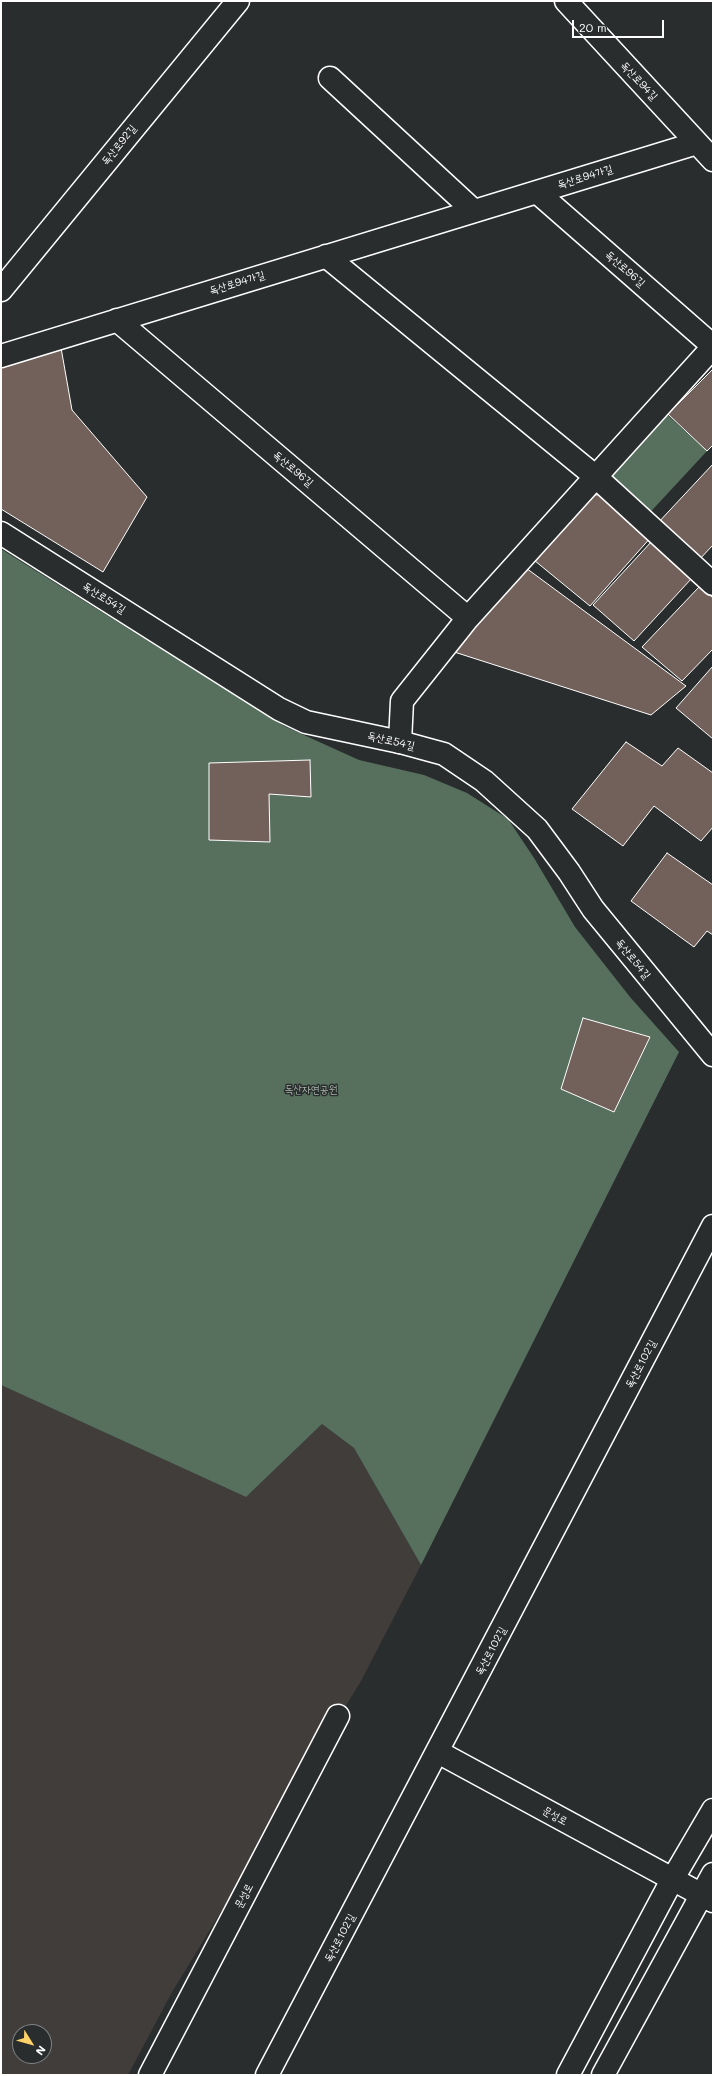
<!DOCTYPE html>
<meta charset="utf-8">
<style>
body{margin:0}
#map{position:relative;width:714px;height:2076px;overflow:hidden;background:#2a2d2e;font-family:Mali,sans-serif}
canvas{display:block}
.frame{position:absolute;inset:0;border:2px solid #fff;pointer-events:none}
.north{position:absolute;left:12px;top:2024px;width:40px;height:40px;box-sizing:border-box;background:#2a2d2e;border:1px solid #7f8182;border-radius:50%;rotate:127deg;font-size:11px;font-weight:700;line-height:16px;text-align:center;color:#fff}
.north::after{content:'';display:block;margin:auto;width:14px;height:18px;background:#ffd166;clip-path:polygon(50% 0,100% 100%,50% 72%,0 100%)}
.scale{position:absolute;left:572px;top:20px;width:92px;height:18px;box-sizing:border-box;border:2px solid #fff;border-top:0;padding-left:5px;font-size:12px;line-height:14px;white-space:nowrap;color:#fff;-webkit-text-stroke:3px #2a2d2e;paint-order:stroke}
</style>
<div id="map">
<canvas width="714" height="2076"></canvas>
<div class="frame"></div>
<div class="north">N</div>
<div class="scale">20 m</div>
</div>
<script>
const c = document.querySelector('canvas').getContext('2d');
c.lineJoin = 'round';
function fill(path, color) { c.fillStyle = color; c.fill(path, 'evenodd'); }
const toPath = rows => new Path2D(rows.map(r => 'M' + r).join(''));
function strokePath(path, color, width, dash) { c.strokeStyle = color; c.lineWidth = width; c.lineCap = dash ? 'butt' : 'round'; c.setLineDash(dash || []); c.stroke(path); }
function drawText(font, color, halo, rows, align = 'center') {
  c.font = font + ' Mali,"Poor Story",sans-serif'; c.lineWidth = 3; c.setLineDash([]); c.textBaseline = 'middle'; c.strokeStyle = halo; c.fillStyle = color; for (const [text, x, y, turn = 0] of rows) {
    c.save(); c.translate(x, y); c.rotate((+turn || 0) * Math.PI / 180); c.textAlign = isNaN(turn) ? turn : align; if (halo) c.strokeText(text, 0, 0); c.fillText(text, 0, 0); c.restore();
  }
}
fill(toPath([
 [1,1385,246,1497,322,1424,354,1448,421,1565,361,1681,171,1994,128,2075,1,2075],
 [20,2032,44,2032,44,2056,20,2056]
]), '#403d3b');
fill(toPath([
 [659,407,707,451,643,520,596,477],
 [1,549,284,726,359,760,424,775,467,793,508,819,534,858,575,927,630,997,679,1052,421,1565,354,1448,322,1424,246,1497,1,1385]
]), '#57705e');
const building = toPath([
 [60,342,72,410,147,497,103,572,1,509,1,360,60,342],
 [713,369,713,445,707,451,668,414,713,369],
 [713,464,713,545,697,562,656,525,713,464],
 [606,494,652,536,590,606,529,556,583,496,606,494],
 [652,541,692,578,634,641,593,605,652,541],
 [526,568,686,686,651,715,448,650,526,568],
 [700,586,713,598,713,649,682,681,642,647,700,586],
 [713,666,713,739,676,708,713,666],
 [626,742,662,766,678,748,713,773,713,827,701,841,654,806,623,846,572,809,626,742],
 [310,760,311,797,269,794,270,842,209,840,209,763,310,760],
 [667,853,713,885,713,935,707,931,694,947,631,901,667,853],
 [583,1018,650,1037,614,1112,561,1089,583,1018]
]);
fill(building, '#72615a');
strokePath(building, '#fff', 1);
const minor = toPath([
 [566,1,713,160],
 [330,78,474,211],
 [537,192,713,346],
 [326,256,596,477,713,584],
 [1,290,238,1],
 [117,320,468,618],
 [1,356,697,143],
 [400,742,402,701,468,618,713,347],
 [438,1752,713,1901],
 [150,2075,338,1716],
 [267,2075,713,1226]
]);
const tertiary = toPath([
 [1,533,279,709,306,722,400,742,444,754,484,781,537,829,569,872,593,909,713,1055]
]);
const secondary = toPath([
 [568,2075,672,1880,713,1810],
 [603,2075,713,1874]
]);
strokePath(minor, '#fff', 25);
strokePath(tertiary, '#fff', 25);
strokePath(secondary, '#fff', 25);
strokePath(minor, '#2a2d2e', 22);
strokePath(tertiary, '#2a2d2e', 22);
strokePath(secondary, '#2a2d2e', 22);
drawText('11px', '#fff', '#2a2d2e', [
 ["독산로94길",639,81,47],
 ["독산로92길",119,145,-51],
 ["독산로94가길",585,177,-17],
 ["독산로96길",625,269,41],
 ["독산로94가길",237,283,-17],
 ["독산로96길",293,469,40],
 ["독산로54길",104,598,32],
 ["독산로54길",391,741,13],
 ["독산로54길",633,959,51],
 ["독산로102길",641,1364,-62],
 ["독산로102길",491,1651,-62],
 ["문성로",555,1816,29],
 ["문성로",244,1896,-62],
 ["독산로102길",340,1938,-62]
]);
drawText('11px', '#abb8ae', '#2a2d2e', [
 ["독산자연공원",311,1090]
]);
</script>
